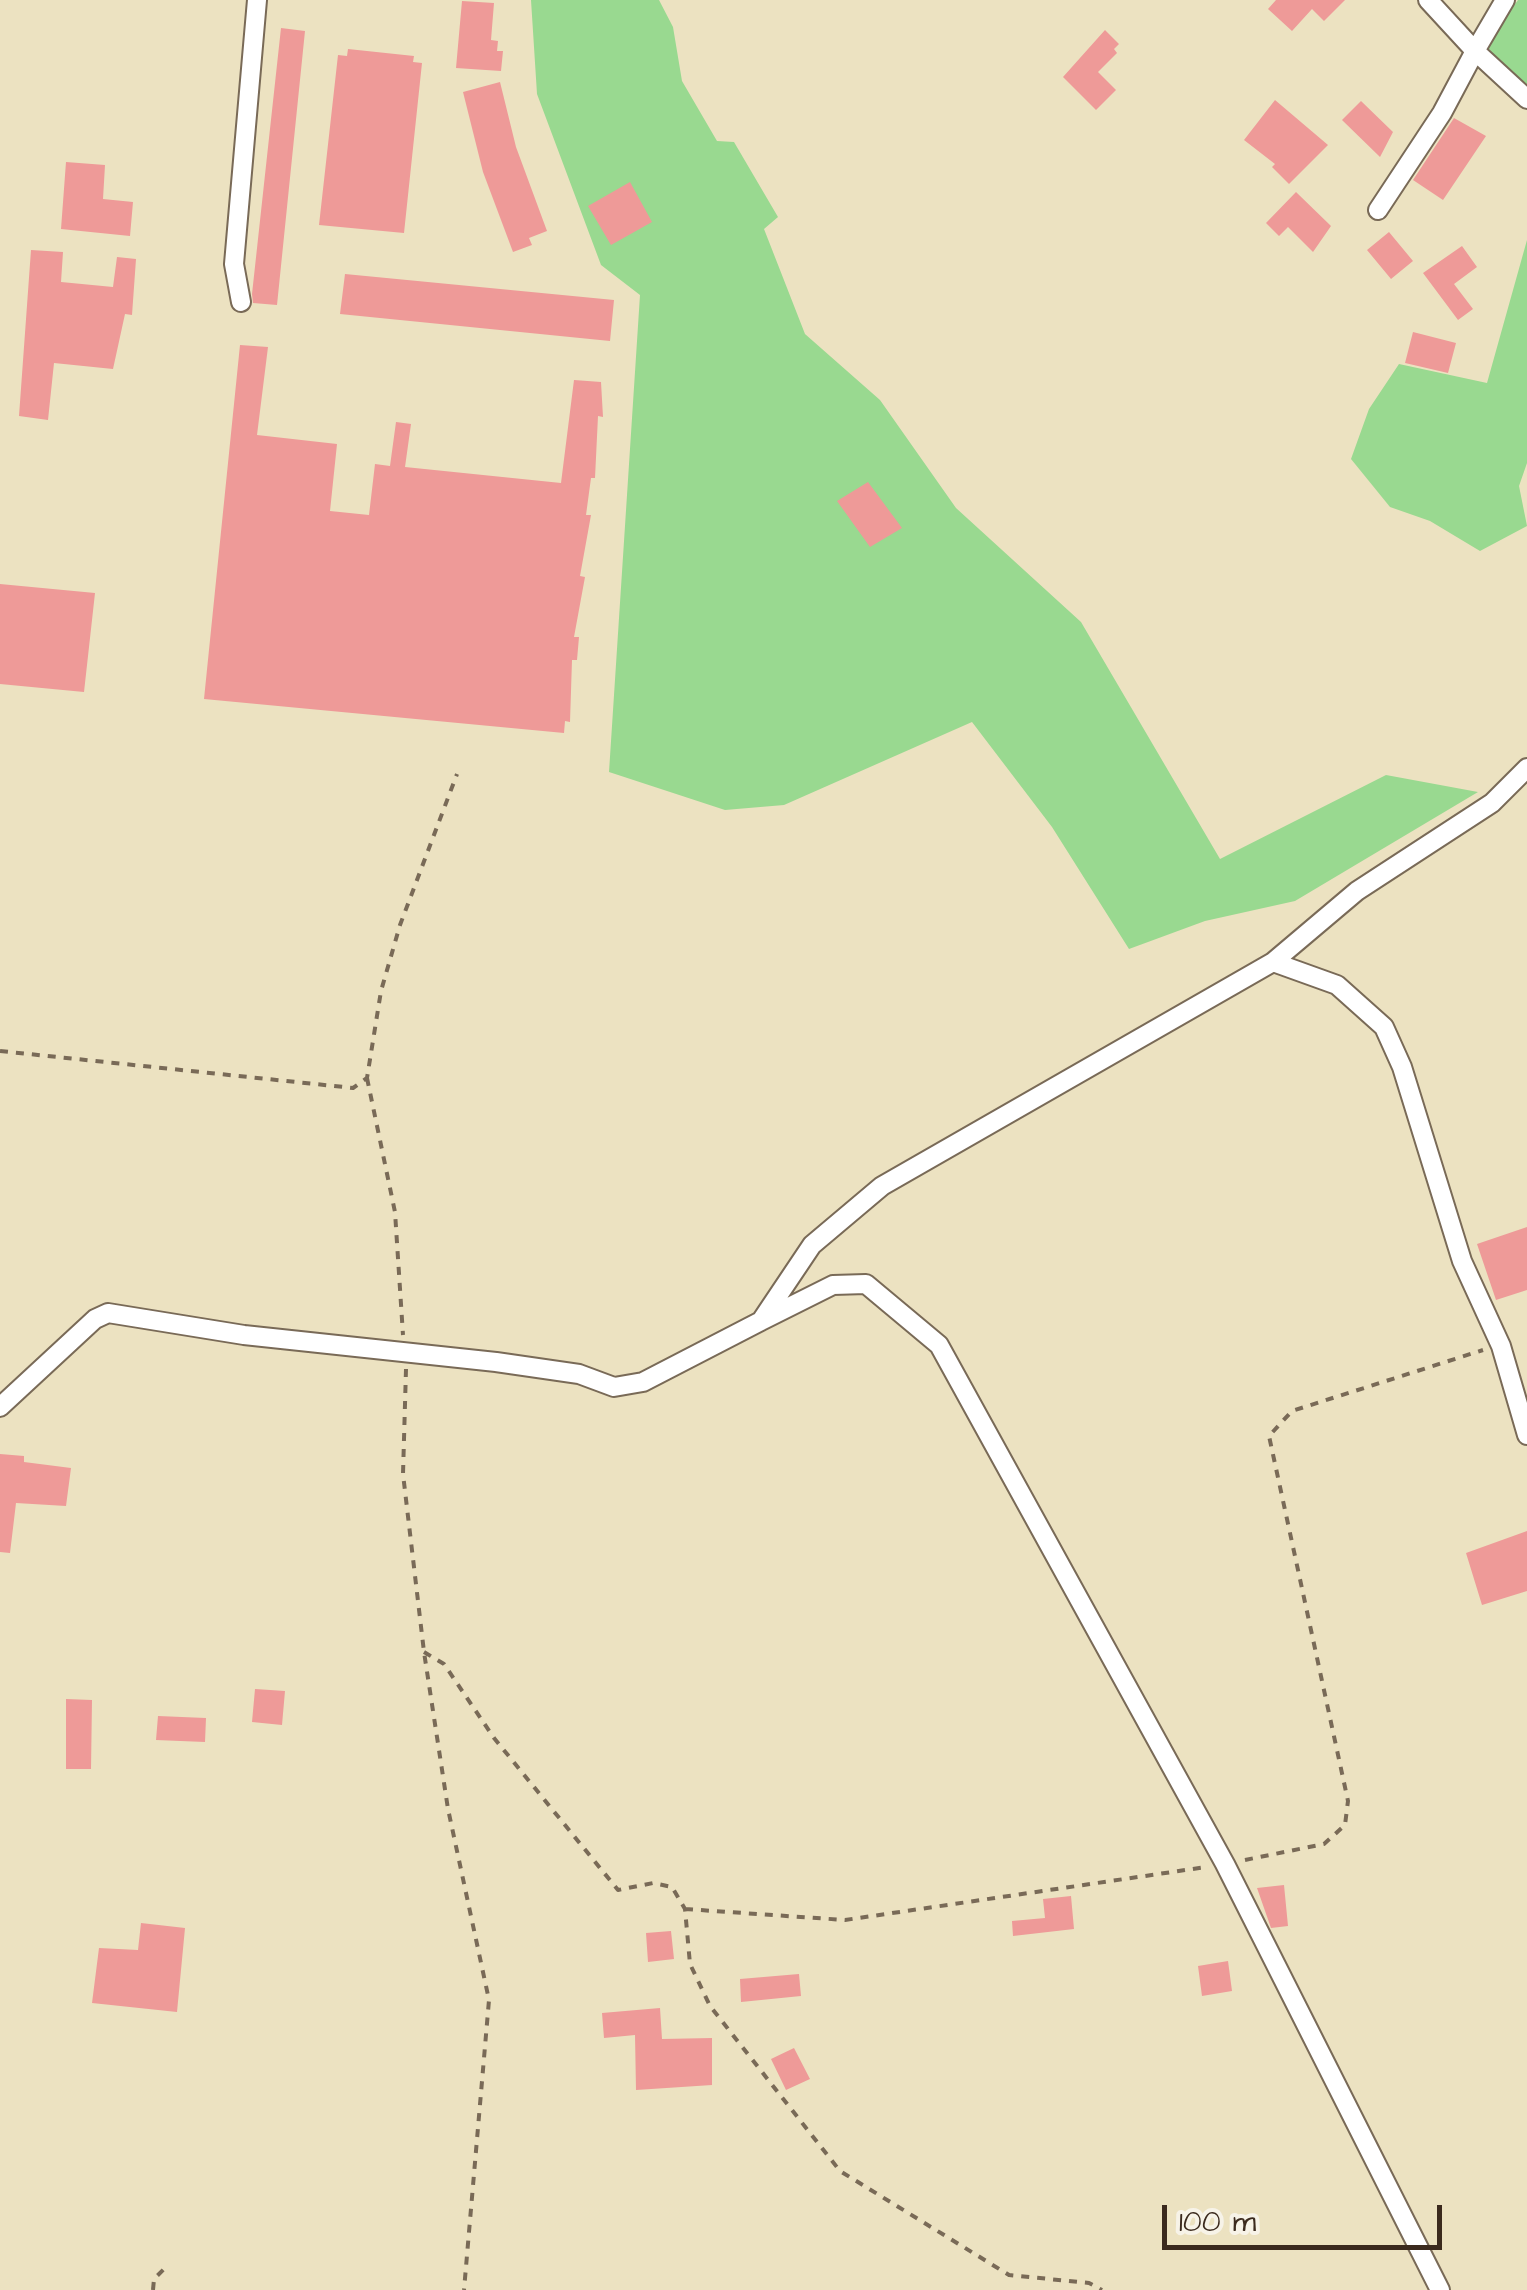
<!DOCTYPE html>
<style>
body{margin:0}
#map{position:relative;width:1527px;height:2290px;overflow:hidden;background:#ece2c1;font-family:"Architects Daughter",sans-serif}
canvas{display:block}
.scale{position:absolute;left:1162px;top:2205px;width:280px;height:45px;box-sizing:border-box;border:5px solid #3b2a1e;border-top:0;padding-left:12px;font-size:30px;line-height:35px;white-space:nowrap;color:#3b2a1e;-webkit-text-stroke:8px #f7f3e8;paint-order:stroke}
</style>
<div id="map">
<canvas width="1527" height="2290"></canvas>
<div class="scale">100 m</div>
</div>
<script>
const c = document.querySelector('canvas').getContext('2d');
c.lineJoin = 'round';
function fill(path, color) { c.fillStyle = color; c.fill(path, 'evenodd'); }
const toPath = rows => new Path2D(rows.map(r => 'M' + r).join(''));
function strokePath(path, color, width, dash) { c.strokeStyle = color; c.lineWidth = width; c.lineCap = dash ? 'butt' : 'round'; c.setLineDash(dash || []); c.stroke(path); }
fill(toPath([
 [531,0,659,0,673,27,682,81,717,141,734,142,778,217,764,229,805,334,880,400,956,508,1081,622,1220,859,1386,775,1478,792,1295,901,1205,921,1129,949,1052,827,972,722,784,805,725,810,609,772,640,295,601,265,537,94],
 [1518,0,1527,0,1527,101,1486,45],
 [1527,240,1527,463,1519,486,1527,526,1480,551,1430,521,1390,507,1351,459,1369,409,1399,364,1487,383]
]), '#99d990');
fill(toPath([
 [1276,0,1345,0,1324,21,1312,9,1292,31,1268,9],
 [462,1,494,3,491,40,498,41,497,51,503,51,501,71,456,68],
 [281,28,305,31,277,305,253,303,252,294],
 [1105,30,1119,44,1114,49,1117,53,1098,72,1116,90,1096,110,1063,77],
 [348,49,414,56,413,62,422,63,404,233,319,225,338,55,347,56],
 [500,82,516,147,547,231,529,238,532,245,513,252,483,172,463,92],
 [1275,100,1328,145,1289,184,1272,167,1275,164,1244,140],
 [1361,101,1393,132,1380,157,1342,120],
 [1454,118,1486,136,1443,200,1413,180],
 [66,162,105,165,103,199,133,202,130,236,61,229],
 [630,182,652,222,611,245,588,206],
 [1296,192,1331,226,1313,252,1288,227,1279,236,1266,223],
 [1389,232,1413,261,1391,279,1367,250],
 [1462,246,1477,267,1454,284,1473,309,1458,320,1423,273],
 [31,250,63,252,61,282,113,287,117,257,136,259,132,315,125,314,113,369,54,363,48,420,19,416],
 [345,274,614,300,610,341,340,314],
 [1413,332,1456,343,1448,373,1405,363],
 [240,345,268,347,257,435,337,444,330,511,369,515,375,464,390,466,396,422,411,424,405,467,561,483,574,380,601,382,603,417,598,416,595,478,591,478,586,515,591,515,580,576,585,577,574,637,579,637,577,660,572,660,570,722,565,721,564,733,204,699],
 [868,482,902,528,870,547,837,501],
 [0,584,95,593,84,692,0,684],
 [1527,1227,1527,1290,1496,1300,1477,1244],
 [0,1454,24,1456,24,1462,71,1468,66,1506,16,1503,10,1553,0,1552],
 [1527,1531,1527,1591,1482,1605,1466,1553],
 [255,1689,285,1691,282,1725,252,1722],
 [66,1699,92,1700,91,1769,66,1769],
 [158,1716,206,1718,205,1742,156,1740],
 [1284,1885,1288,1926,1271,1928,1257,1888],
 [1071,1896,1074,1929,1013,1936,1012,1921,1045,1918,1043,1899],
 [141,1923,185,1928,177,2012,92,2003,99,1948,138,1950],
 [671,1931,674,1959,648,1962,646,1933],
 [1228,1961,1232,1991,1202,1996,1198,1966],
 [799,1974,801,1996,741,2002,740,1979],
 [660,2008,662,2039,712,2038,712,2085,636,2090,635,2035,604,2038,602,2013],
 [794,2048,810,2079,786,2090,771,2059]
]), '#ee9a98');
const minor = toPath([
 [1505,0,1475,51,1527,99],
 [1378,210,1442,113,1475,51,1428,0],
 [241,302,234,264,257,0],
 [1273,962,1337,985,1384,1027,1402,1067,1462,1261,1501,1346,1527,1435],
 [761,1321,833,1285,866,1284,939,1345,1225,1864,1440,2290],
 [0,1407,95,1319,108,1313,244,1335,496,1362,579,1374,614,1387,643,1382,761,1321,812,1245,882,1186,1273,962,1357,891,1492,803,1527,768]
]);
strokePath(minor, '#796a57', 22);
strokePath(toPath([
 [0,1051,353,1088,367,1078,381,991,400,925,457,774],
 [367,1078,395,1212,403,1335],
 [406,1369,403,1474,424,1652,448,1809,489,2000,464,2290],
 [424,1652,444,1664,494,1738,618,1890,653,1883,672,1887,685,1909,690,1964,710,2006,840,2171,1009,2275,1089,2283,1102,2290],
 [1245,1860,1324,1844,1345,1825,1348,1801,1269,1436,1292,1411,1483,1350],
 [685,1909,845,1920,1206,1867],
 [153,2290,154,2279,167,2266]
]), '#796a57', 4, [8, 8]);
strokePath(minor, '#fff', 18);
</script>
